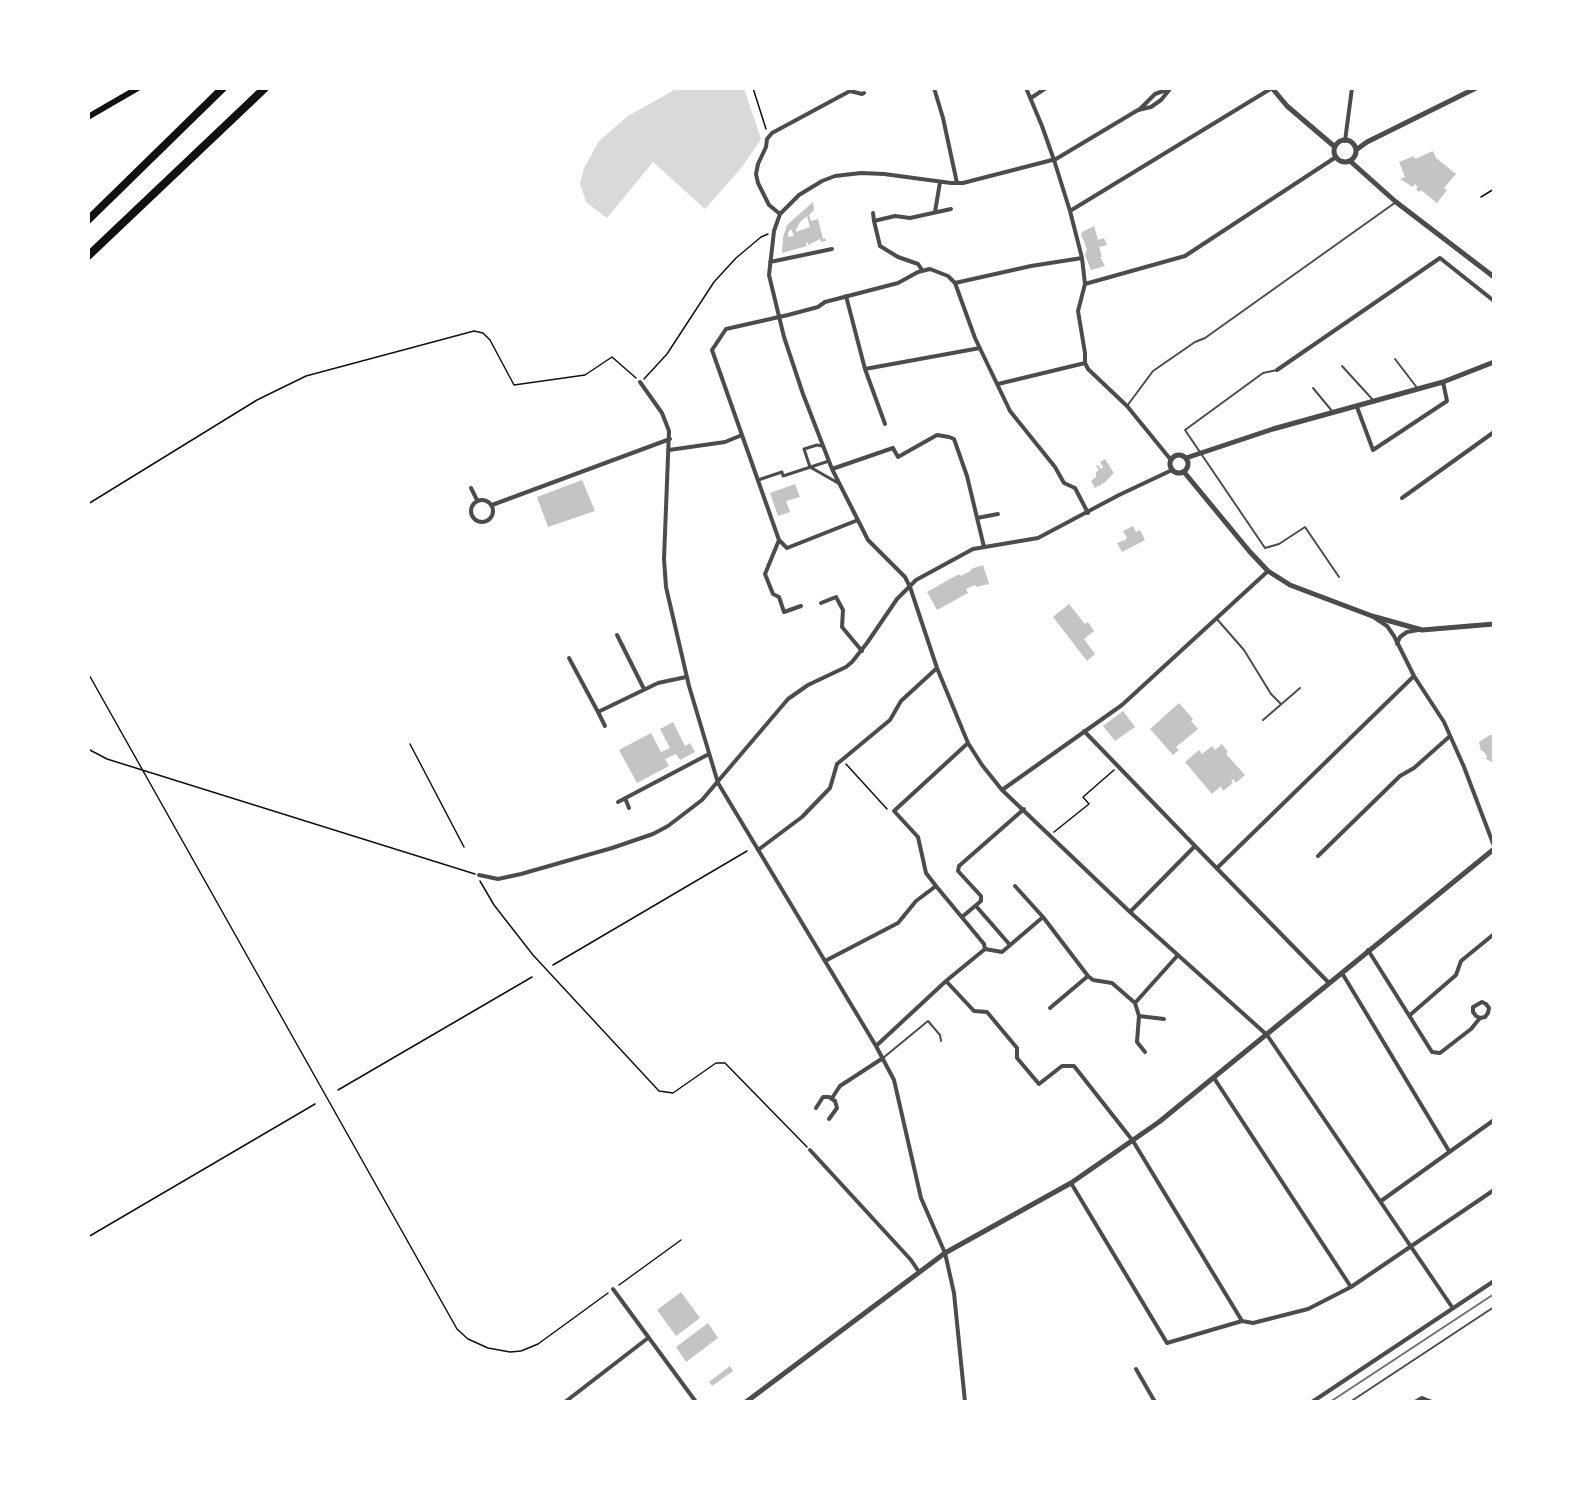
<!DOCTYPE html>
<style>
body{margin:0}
#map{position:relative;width:1582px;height:1490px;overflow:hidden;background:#fff;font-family:"Roboto Serif",serif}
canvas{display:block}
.frame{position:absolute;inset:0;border:90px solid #fff;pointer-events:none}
</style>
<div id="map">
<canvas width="1582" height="1490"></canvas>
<div class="frame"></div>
</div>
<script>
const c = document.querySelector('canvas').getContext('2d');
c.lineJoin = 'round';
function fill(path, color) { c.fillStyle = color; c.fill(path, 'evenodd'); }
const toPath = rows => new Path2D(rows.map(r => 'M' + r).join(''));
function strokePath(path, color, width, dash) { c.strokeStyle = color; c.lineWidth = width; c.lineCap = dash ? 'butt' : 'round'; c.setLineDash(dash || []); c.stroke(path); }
fill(toPath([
 [676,89,744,89,761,139,742,167,705,209,653,162,607,218,586,202,580,184,584,168,599,141,628,116]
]), '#d9d9d9');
fill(toPath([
 [1433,151,1436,158,1456,174,1444,188,1447,190,1437,203,1421,190,1419,192,1416,189,1418,187,1415,184,1413,187,1400,179,1405,177,1399,162,1414,156,1415,159],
 [813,202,814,210,809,215,811,221,818,219,823,239,825,238,826,241,821,242,820,239,808,245,808,242,806,243,807,246,782,253,783,237,787,225],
 [807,216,810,227,796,232,796,230,800,222],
 [791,229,794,236,788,237,788,233],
 [1094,226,1098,240,1104,238,1107,245,1099,247,1102,257,1100,257,1105,266,1091,270,1085,255,1087,250,1084,241,1081,235,1082,232],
 [1105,459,1114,473,1104,483,1101,484,1101,486,1099,485,1095,488,1091,481,1096,477,1096,472,1099,470,1096,466,1098,465,1101,469,1103,467,1100,462],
 [582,480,595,511,548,527,537,497],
 [795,484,800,497,786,501,790,512,778,516,770,493],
 [1133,526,1136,532,1140,530,1145,540,1122,552,1117,543,1125,540,1127,538,1123,531],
 [983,565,989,584,976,587,975,585,966,589,968,593,937,610,927,592,959,574,960,576,971,571,971,569],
 [1069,604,1085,624,1088,622,1094,631,1084,639,1095,654,1087,661,1053,617],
 [1179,703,1193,719,1191,721,1198,729,1176,747,1179,750,1173,755,1150,729],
 [1123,711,1135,727,1115,741,1103,726],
 [673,722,685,746,690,743,695,752,680,760,676,754,665,759,669,766,637,783,619,750,651,733,661,752,670,748,660,729],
 [1490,735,1494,735,1494,763,1486,759,1487,756,1483,751,1481,751,1479,742],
 [1222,744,1228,752,1226,754,1245,775,1236,783,1233,779,1231,781,1233,783,1223,791,1221,786,1212,794,1185,762,1199,750,1202,754,1212,746,1215,750],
 [681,1292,700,1318,676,1336,657,1310],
 [708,1323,718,1338,686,1362,676,1347],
 [730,1366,733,1371,712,1386,709,1382]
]), '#c4c4c4');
strokePath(toPath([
 [753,88,766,129],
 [1481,197,1494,189],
 [644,379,667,354,714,282,736,258,761,237,768,234],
 [88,504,257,400,306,376,474,331,483,333,490,340,514,385,585,375,612,357,636,378],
 [88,673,457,1329,468,1339,488,1348,510,1352,521,1351,538,1344,608,1293],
 [410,744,464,847],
 [88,749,107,759,475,874],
 [846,764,887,809],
 [1054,832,1089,804,1083,797,1114,770],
 [480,881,494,905,533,955,659,1091,673,1093,716,1063,725,1063,807,1147],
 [553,965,747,851],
 [338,1090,532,977],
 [88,1237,315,1104],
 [619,1285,681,1240]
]), '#111', 1.5);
strokePath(toPath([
 [1395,359,1418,389],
 [1342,366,1373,400],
 [1277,370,1263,373,1185,430,1265,548,1279,544,1305,527,1339,577],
 [1313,388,1332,411],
 [1127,406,1153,371,1195,342,1205,338,1396,202],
 [1216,618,1244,650,1271,694,1281,704],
 [1263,720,1300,688],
 [883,1058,928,1021,940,1035,941,1041],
 [1350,1402,1494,1307]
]), '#4c4c4c', 2);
strokePath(toPath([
 [822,446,817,445,804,449,810,467,838,483],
 [758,480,782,472,783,476,829,461]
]), '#4c4c4c', 3);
strokePath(toPath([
 [934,88,943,118,957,183],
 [1026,88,1042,126,1054,160,1070,211,1082,258,1085,284,1078,311,1085,353,1085,363,1088,369,1127,406,1171,460],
 [1170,89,1161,100,1151,107,1138,110,1056,159,963,183,951,183,884,174,861,173,835,176,822,181,799,195,780,214,774,231,769,275,784,337,803,394,832,469,868,540,905,577,910,587,937,668,968,743,982,765,1002,790,1130,912,1267,1035,1452,1307],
 [1031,98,1046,88],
 [1139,110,1155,94,1169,89],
 [1345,141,1352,88],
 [1070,211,1272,88],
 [935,212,940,182],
 [873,213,874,221],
 [780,214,769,205,758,183,756,174,758,164,766,147,767,139,772,133,850,91,862,94,864,93],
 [770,262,832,249],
 [922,270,918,264,898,257,880,246,874,221,895,216,910,218,951,209],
 [955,283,1031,266,1082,258],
 [1085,284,1185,256,1336,157],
 [846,296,865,369,885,424],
 [865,369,980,348],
 [1277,370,1440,258,1494,301],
 [640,382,662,413,669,431,664,559,666,587,689,686,718,783,876,1046,894,1080,921,1198,945,1253,954,1293,965,1402],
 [998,384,1085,363],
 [1357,407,1373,450,1447,401,1443,382],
 [669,450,725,442,742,435],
 [832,469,893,448,898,457,937,435,949,437,954,439,967,476,984,547],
 [471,488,477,500],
 [1402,498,1494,432],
 '471 511a11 11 0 1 1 22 0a11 11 0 1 1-22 0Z',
 [492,505,670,439],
 [977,518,998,514],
 [858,520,787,548,779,540,712,350,726,329,788,315,818,307,825,302,898,283,918,272,930,269,948,276,955,283,975,338,1010,411,1055,467,1064,483,1075,488,1088,513],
 [779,540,765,574,773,594,779,597,784,612,801,606],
 [821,603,836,597,843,610,842,627,862,651],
 [1375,618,1387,626,1394,636,1414,676,1444,722,1464,767,1494,846],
 [617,635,644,689],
 [1397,644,1400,637,1407,632,1418,630],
 [569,658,598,712,658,683,686,677],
 [598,712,605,726],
 [1084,731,1195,846],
 [1002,790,1122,705,1268,571],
 [625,798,629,808],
 [618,802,709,754],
 [758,850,802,817,830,788,837,764,890,720,901,701,937,668],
 [1318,856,1400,776,1414,768,1450,736],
 [1217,868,1414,676],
 [479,875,498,879,521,874,612,848,653,834,668,826,702,800,788,699,808,685,846,667,852,662,867,643,897,599,916,580,973,549,1038,538,1119,495,1172,470],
 [1015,886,1043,917],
 [976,906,1010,945],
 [1130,912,1195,846,1329,983],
 [962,917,981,901,981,896,958,871,959,866,1024,809],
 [985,949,1002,952,1043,917,1088,976,1093,980,1112,983,1135,1003,1178,955],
 [1368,950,1432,1052,1440,1053,1471,1029,1480,1018,1485,1017,1488,1013,1489,1008,1486,1004,1482,1002,1473,1007,1473,1012,1476,1016,1480,1018],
 [825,961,898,923,916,901,936,886,926,873,918,837,894,811,968,743],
 [1342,973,1449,1151],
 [946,981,974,1011,987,1012,1017,1048,1017,1058,1039,1084,1062,1066,1074,1066,1133,1141,1242,1321],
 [1135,1003,1139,1016,1137,1042,1145,1052],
 [1050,1008,1088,976],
 [1410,1015,1456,975,1461,961,1494,934],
 [1139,1016,1164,1019],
 [876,1046,946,981,985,949,984,944,936,886],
 [1214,1078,1351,1287],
 [832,1098,840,1086,883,1058],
 [816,1108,823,1097,829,1097,835,1101,837,1108,829,1119],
 [810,1150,911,1260,919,1272],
 [1071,1183,1167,1343,1242,1321,1253,1323,1308,1309,1351,1287,1494,1190],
 [1381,1201,1494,1120],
 [613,1289,696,1402],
 [1136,1369,1155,1402],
 [565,1402,648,1338],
 [1312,1402,1494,1281],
 [1415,1402,1422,1398,1432,1402]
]), '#4c4c4c', 4);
strokePath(toPath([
 [1272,88,1287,106,1335,147],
 '1334 151a11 11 0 1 1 22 0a11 11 0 1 1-22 0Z',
 [1356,150,1367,142,1476,88],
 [1350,161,1396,202,1494,277],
 '1170 464a9 9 0 1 1 18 0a9 9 0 1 1-18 0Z',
 [1186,458,1273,429,1443,382,1494,362],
 [1184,472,1250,552,1268,571,1290,585,1372,616,1422,630,1494,624],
 [746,1402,945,1253,1071,1183,1159,1122,1494,849]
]), '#4c4c4c', 5);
strokePath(toPath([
 [88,117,138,88]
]), '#111', 6);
strokePath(toPath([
 [88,220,223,88],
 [88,256,265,88]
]), '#111', 8);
strokePath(toPath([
 [1330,1402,1494,1294]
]), '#707070', 2);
</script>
